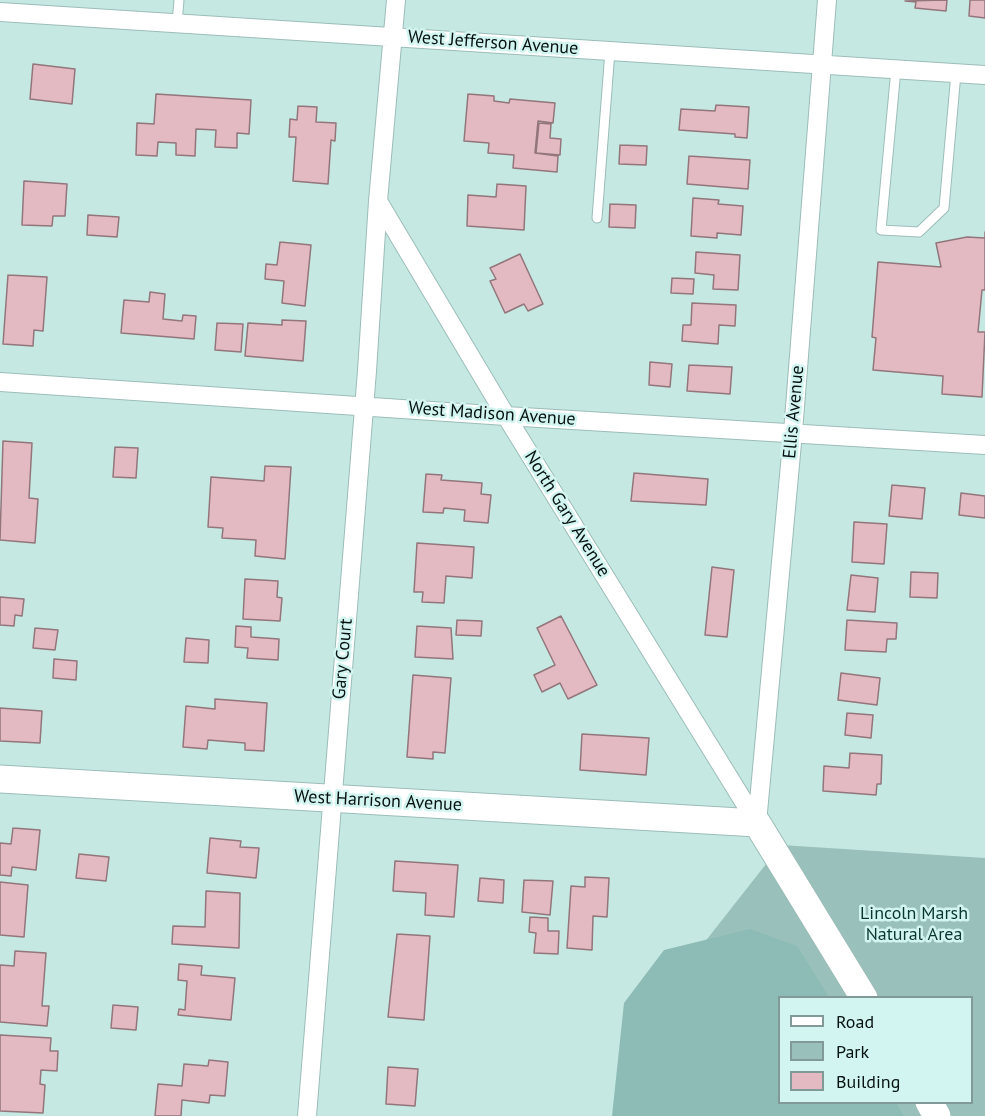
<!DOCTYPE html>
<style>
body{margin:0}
#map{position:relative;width:985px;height:1116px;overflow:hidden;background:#c6e8e3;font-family:"PT Sans",sans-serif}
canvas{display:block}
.legend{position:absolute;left:778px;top:996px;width:195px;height:108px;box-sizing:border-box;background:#d3f5f1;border:2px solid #819a97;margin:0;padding:8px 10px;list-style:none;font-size:18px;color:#061211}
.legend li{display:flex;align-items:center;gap:12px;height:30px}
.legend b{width:30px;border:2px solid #819a97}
</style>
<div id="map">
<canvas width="985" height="1116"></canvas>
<ul class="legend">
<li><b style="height:8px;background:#fff"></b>Road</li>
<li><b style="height:16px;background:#9ac0bb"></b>Park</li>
<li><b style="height:16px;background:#e3bac1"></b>Building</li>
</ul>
</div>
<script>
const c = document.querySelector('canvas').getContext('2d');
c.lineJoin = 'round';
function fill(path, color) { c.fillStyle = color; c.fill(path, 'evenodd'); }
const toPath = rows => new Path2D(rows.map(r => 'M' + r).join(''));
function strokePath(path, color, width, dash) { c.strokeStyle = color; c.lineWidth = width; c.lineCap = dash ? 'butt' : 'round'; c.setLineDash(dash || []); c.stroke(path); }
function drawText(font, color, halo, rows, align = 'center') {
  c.font = font + ' "PT Sans",sans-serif'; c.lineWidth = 5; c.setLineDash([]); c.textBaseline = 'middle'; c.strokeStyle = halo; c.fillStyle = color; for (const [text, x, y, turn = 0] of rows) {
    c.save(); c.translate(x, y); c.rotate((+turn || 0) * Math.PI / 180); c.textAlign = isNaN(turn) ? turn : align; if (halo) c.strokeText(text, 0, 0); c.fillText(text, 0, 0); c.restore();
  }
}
fill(toPath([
 [781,845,985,858,985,1116,628,1116,678,976],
 [780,998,972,998,972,1102,780,1102]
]), '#9ac0bb');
fill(toPath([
 [750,929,797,946,829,997,780,998,780,1102,896,1103,904,1116,612,1116,624,1003,664,950]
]), '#8dbbb5');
const building = toPath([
 [947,0,946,11,915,8,916,2,905,1,947,0],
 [970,0,985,0,985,18,969,16,970,0],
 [33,64,75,69,72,104,30,99,33,64],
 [156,94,251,100,249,134,237,133,237,148,215,147,216,130,196,129,195,156,176,155,176,143,158,142,157,156,136,155,137,123,154,124,156,94],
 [468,94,494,96,494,101,509,103,510,99,555,103,553,123,538,121,535,153,558,156,557,172,513,168,514,155,488,153,489,143,464,141,468,94],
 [716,105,749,107,747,138,735,137,735,134,679,130,681,109,715,111,716,105],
 [298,106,317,107,316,122,336,123,335,141,331,140,328,184,293,181,296,137,289,137,290,119,297,120,298,106],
 [539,123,551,124,550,138,561,139,560,155,536,153,539,123],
 [620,145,647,146,646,165,619,164,620,145],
 [689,156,750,160,748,189,687,184,689,156],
 [24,181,67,184,65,216,53,216,52,226,22,225,24,181],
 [497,184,526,186,524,230,467,226,468,195,496,197,497,184],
 [693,198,719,200,718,204,743,206,741,235,717,233,717,238,691,236,693,198],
 [610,204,636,205,635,228,609,227,610,204],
 [88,215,119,217,117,237,87,235,88,215],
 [985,232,985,290,982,290,978,332,985,332,982,397,942,394,943,376,873,370,876,338,872,337,878,262,941,267,936,243,967,237,985,238,985,232],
 [280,242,311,245,305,306,282,303,284,281,265,279,266,264,277,265,280,242],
 [696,252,740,255,738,290,713,289,714,275,695,273,696,252],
 [520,254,543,304,528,311,524,304,505,313,490,281,496,279,490,268,520,254],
 [8,275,47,277,43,331,34,330,33,346,3,344,8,275],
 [672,278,694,279,693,294,671,293,672,278],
 [150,292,165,294,163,319,182,321,183,315,196,316,194,339,121,333,124,300,149,302,150,292],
 [692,303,736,305,735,326,719,325,718,344,682,341,683,325,691,325,692,303],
 [282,320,306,321,303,361,245,356,248,323,282,325,282,320],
 [217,323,243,324,241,352,215,350,217,323],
 [650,362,672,364,670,387,649,385,650,362],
 [689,365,732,367,730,394,687,391,689,365],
 [3,441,32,443,29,498,38,499,35,543,0,540,3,441],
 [115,447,138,448,136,478,113,477,115,447],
 [265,466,291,467,285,559,255,556,256,540,222,538,223,528,208,527,211,477,264,481,265,466],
 [634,473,708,479,706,505,631,501,634,473],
 [426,474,442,475,441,480,482,483,481,494,491,495,488,523,464,521,465,510,444,508,443,513,423,512,426,474],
 [892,485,925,488,922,519,889,516,892,485],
 [961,493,985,496,985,518,959,515,961,493],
 [854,522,887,524,884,564,852,562,854,522],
 [417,543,474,547,472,578,446,576,444,603,422,602,423,592,414,592,417,543],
 [712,567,734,570,727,637,705,635,712,567],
 [911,572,938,573,937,598,910,597,911,572],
 [851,575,878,578,875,612,847,610,851,575],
 [245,579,278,581,277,597,282,598,280,621,243,619,245,579],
 [0,597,24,599,22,616,15,615,14,626,0,625,0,597],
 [561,616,597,685,568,699,560,683,542,692,534,675,555,665,537,628,561,616],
 [457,620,482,621,481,636,456,635,457,620],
 [847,620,897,623,896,639,887,639,886,652,845,650,847,620],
 [236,626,251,627,251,637,279,639,278,660,247,658,248,648,235,647,236,626],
 [417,626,451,628,453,659,415,657,417,626],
 [35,628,58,630,55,650,33,648,35,628],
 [186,638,209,640,208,663,184,662,186,638],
 [54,659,77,661,76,680,53,678,54,659],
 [841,673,880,678,877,705,838,700,841,673],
 [413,675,451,678,445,753,433,752,433,759,407,757,413,675],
 [215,699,267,703,264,751,245,750,245,743,208,740,207,749,183,747,186,706,215,709,215,699],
 [0,708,42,711,40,743,0,741,0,708],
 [847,713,873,715,871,738,845,735,847,713],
 [582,734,649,738,646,775,580,770,582,734],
 [850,753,882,755,881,784,877,784,876,795,823,791,824,766,849,768,850,753],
 [13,828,40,830,36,870,12,867,11,876,0,875,0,843,11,844,13,828],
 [210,838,241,841,240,847,259,848,256,878,207,873,210,838],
 [79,854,109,857,106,881,76,878,79,854],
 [395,861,458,865,454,917,425,915,426,893,393,891,395,861],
 [585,877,609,878,607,917,593,916,592,950,567,948,571,886,585,887,585,877],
 [480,878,504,880,503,903,478,901,480,878],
 [524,880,553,881,550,915,522,912,524,880],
 [0,882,28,885,24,937,0,935,0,882],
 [206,891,240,893,239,948,172,944,173,926,205,927,206,891],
 [530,917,548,918,548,931,559,931,558,954,534,953,536,933,529,932,530,917],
 [397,934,430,936,424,1020,388,1017,397,934],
 [15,951,46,953,42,1006,49,1006,47,1026,0,1022,0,965,14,966,15,951],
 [179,964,202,966,201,975,235,978,231,1020,178,1015,179,1009,185,1010,187,981,178,980,179,964],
 [113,1005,138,1007,136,1030,111,1028,113,1005],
 [0,1035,51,1038,50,1051,58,1051,57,1071,41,1070,40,1084,45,1085,43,1113,0,1111,0,1035],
 [209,1060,228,1062,225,1096,210,1095,209,1103,182,1100,181,1116,155,1116,158,1084,182,1086,184,1064,208,1066,209,1060],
 [388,1067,418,1069,415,1106,386,1104,388,1067]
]);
fill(building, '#e3bac1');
strokePath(building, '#92767b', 1.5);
const lane = toPath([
 [177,23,179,0],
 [896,69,881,230,919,232,944,208,956,73],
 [597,218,610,51]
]);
const street = toPath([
 [396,0,378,201,506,416,757,823],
 [0,12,985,75],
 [0,382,506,416,985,445],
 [757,823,793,432,827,0],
 [307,1116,367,371,378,201]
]);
const secondary = toPath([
 [0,779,757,823,864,998],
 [929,1102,937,1116]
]);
strokePath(lane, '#9cbdb8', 11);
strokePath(street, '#9cbdb8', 20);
strokePath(secondary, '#9cbdb8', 29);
strokePath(lane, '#fff', 9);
strokePath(street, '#fff', 18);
strokePath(secondary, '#fff', 27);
drawText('18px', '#061211', '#d3f5f1', [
 ["West Jefferson Avenue",493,43,4],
 ["Ellis Avenue",794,412,-85],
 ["West Madison Avenue",492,414,4],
 ["North Gary Avenue",567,514,58],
 ["Gary Court",343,659,-85],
 ["West Harrison Avenue",378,801,3]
]);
drawText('18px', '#093632', '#d3f5f1', [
 ["Lincoln Marsh",914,914],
 ["Natural Area",914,935]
]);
</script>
